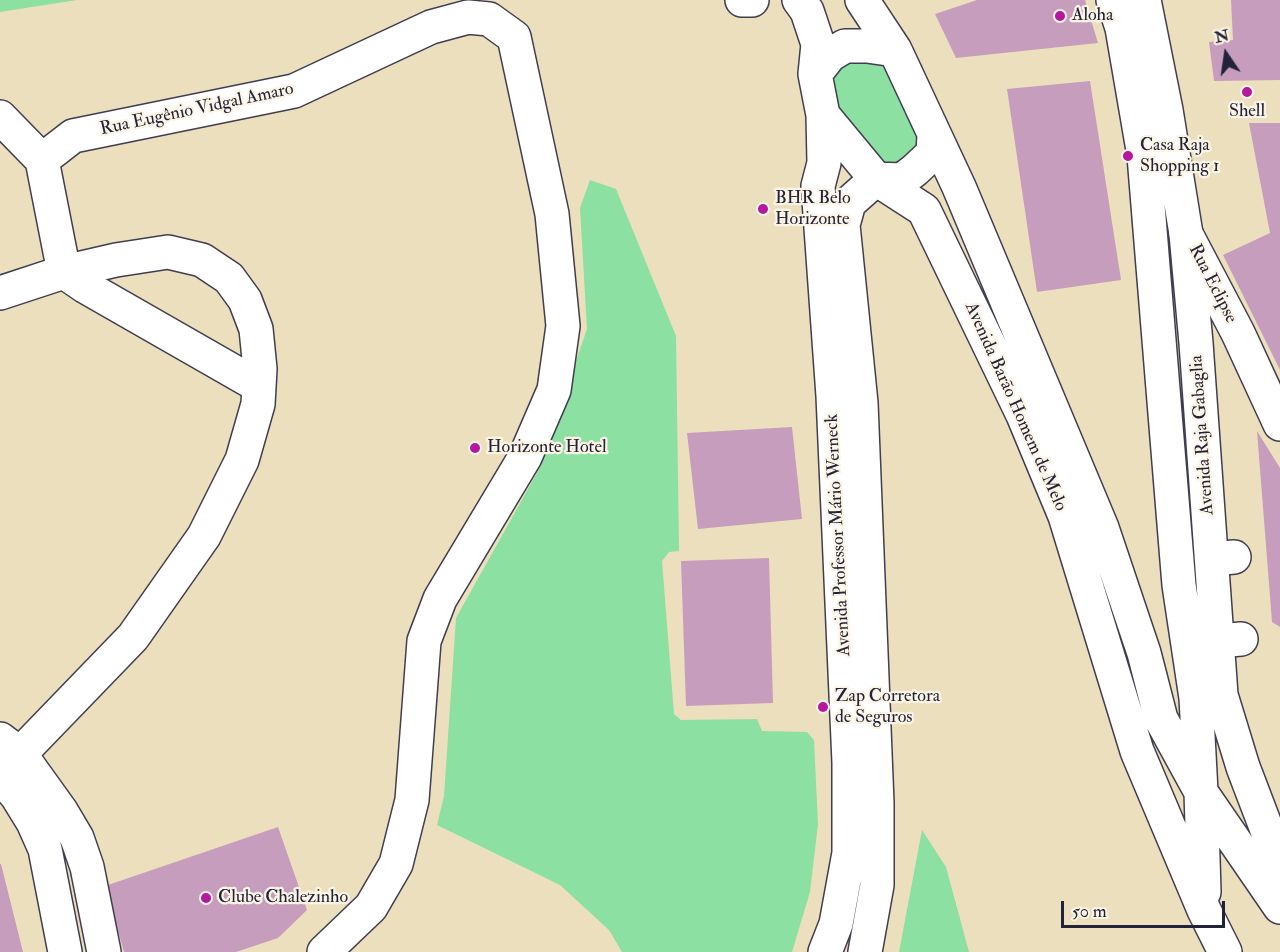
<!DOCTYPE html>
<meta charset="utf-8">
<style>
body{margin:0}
#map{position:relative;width:1280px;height:952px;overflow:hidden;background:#ecdfbd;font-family:"IM FELL Double Pica",serif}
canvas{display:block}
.north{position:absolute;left:1196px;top:24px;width:60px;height:60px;-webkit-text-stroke:4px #fcf5e5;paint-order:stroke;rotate:347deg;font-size:16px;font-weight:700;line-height:24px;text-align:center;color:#22223b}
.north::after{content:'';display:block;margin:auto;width:21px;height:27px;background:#22223b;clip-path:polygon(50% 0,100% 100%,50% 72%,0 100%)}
.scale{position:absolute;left:1061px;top:901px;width:164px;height:27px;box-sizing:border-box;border:3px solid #22223b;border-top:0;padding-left:8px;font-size:18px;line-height:21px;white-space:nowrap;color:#22223b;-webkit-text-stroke:4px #fcf5e5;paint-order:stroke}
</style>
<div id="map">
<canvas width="1280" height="952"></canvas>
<div class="north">N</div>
<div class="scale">50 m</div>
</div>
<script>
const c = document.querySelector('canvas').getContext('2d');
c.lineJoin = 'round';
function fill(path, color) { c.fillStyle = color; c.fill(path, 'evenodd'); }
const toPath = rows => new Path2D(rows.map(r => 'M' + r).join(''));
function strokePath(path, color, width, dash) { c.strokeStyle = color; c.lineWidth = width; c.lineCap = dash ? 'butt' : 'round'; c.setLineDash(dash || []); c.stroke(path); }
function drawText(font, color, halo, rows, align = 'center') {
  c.font = font + ' "IM FELL Double Pica",serif'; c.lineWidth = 4.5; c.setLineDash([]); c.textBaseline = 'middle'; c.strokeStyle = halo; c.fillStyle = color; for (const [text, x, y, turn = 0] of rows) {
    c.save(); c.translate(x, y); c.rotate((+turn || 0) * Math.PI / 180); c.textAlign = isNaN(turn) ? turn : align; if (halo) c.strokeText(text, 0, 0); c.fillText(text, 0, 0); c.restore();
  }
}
fill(toPath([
 [0,0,77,0,0,12],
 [847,55,889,66,919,138,920,152,888,170,834,105,830,73],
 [590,180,616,189,676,336,679,551,669,552,662,561,674,714,681,720,757,719,762,731,807,732,814,740,818,824,810,892,792,952,622,952,609,930,560,885,437,825,444,796,456,618,538,471,587,329,580,208],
 [922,830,946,867,969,952,899,952]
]), '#8ce0a1');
fill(toPath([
 [977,0,1085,0,1098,43,956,58,935,14],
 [1231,0,1280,0,1280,80,1214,81,1209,42,1233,40],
 [1090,81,1121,280,1037,292,1007,89],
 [1249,123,1280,123,1280,370,1223,255,1270,233],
 [792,427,802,519,698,529,687,433],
 [1257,431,1280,468,1280,627,1272,622],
 [769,558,773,703,686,706,681,561],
 [278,827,307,910,278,938,236,952,124,952,105,886],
 [0,864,1,864,23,952,0,952]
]), '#c79dbd');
const minor = toPath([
 [742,0,752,0],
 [0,117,42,160,64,272],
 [42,160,73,136,294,91,431,27,468,17,489,19,514,37,552,214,563,326,554,390,525,457,440,599,424,641,412,800,396,864,371,907,324,952],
 [1186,234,1238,333,1280,424],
 [64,272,86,287,259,386],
 [0,293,64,272,116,260,168,252,202,260,229,278,245,300,256,329,260,369,258,404,242,460,204,536,133,637,20,754,0,771],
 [1212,559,1234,557],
 [1217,641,1241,639]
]);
const major = toPath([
 [799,0,807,11,818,44,815,74,823,115,876,179,924,210,1023,415,1065,516,1137,751,1204,910,1225,952],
 [862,0,895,50,959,187,1102,528,1144,653,1161,719,1201,792,1280,907],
 [1113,0,1122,28,1144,156,1179,585,1196,698,1201,792,1204,892],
 [1144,0,1166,110,1186,234,1196,343,1221,695,1243,767,1280,864],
 [815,74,830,55,845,46,867,46,895,50],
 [823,115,824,163,818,186,833,396,849,763,849,853,836,924,825,952],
 [876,179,902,180,915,170,933,153,934,135],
 [0,739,20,754,61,811,77,838,87,867,104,952],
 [0,776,17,796,33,822,45,849,65,952],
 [865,952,877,885,877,803,861,403,843,225,849,203,876,179]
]);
strokePath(minor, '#403e4e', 36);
strokePath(major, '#403e4e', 36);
strokePath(minor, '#fff', 33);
strokePath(major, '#fff', 33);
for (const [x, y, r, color] of [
 [1060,16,6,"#b5179e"],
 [1247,92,6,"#b5179e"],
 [1128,156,6,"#b5179e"],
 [763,209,6,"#b5179e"],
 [475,448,6,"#b5179e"],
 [823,707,6,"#b5179e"],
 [206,898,6,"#b5179e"]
]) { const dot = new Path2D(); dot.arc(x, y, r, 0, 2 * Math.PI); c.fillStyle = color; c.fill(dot); strokePath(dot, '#fcf5e5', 2); }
drawText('18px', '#22223b', '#fcf5e5', [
 ["Aloha",1072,16],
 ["Shell",1247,112,"center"],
 ["Casa Raja",1140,146],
 ["Shopping 1",1140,167],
 ["BHR Belo",775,199],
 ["Horizonte",775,220],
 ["Horizonte Hotel",487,448],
 ["Zap Corretora",835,697],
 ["de Seguros",835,718],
 ["Clube Chalezinho",218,898]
], 'left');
drawText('18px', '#22223b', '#fcf5e5', [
 ["Rua Eugênio Vidgal Amaro",197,110,-12],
 ["Rua Eclipse",1212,284,63],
 ["Avenida Barão Homem de Melo",1015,407,66],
 ["Avenida Raja Gabaglia",1203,435,-94],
 ["Avenida Professor Mário Werneck",839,535,-93]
]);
</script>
